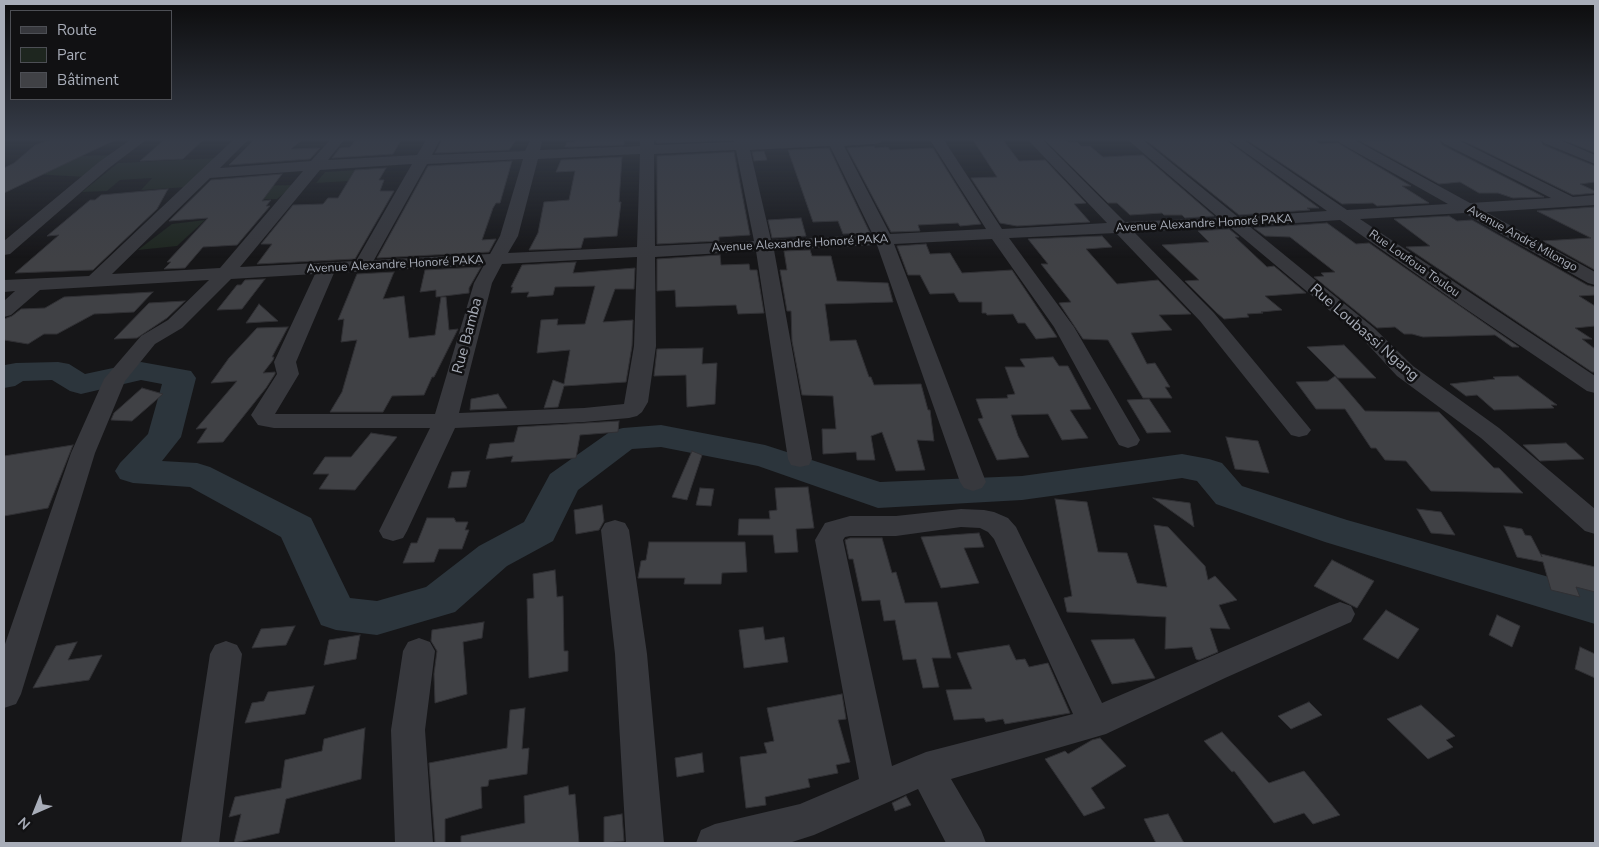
<!DOCTYPE html>
<meta charset="utf-8">
<style>
body{margin:0}
#map{position:relative;width:1599px;height:847px;overflow:hidden;background:#161618;font-family:"Nunito Sans",sans-serif}
canvas{display:block}
.frame{position:absolute;inset:0;border:5px solid #a8adb8;pointer-events:none}
.legend{position:absolute;left:10px;top:10px;width:162px;height:90px;box-sizing:border-box;background:#111113;border:1px solid #4d4f55;margin:0;padding:6px 9px;list-style:none;font-size:15px;color:#a8adb8}
.legend li{display:flex;align-items:center;gap:10px;height:25px}
.legend b{width:25px;border:1px solid #4d4f55}
.north{position:absolute;left:10px;top:787px;width:50px;height:50px;-webkit-text-stroke:4px #111113;paint-order:stroke;rotate:224deg;font-size:14px;font-weight:700;line-height:20px;text-align:center;color:#a8adb8}
.north::after{content:'';display:block;margin:auto;width:18px;height:22px;background:#a8adb8;clip-path:polygon(50% 0,100% 100%,50% 72%,0 100%)}
</style>
<div id="map">
<canvas width="1599" height="847"></canvas>
<div class="frame"></div>
<ul class="legend">
<li><b style="height:6px;background:#37383d"></b>Route</li>
<li><b style="height:14px;background:#1e261f"></b>Parc</li>
<li><b style="height:14px;background:#404145"></b>Bâtiment</li>
</ul>
<div class="north">N</div>
</div>
<script>
const c = document.querySelector('canvas').getContext('2d');
c.lineJoin = 'round';
function fill(path, color) { c.fillStyle = color; c.fill(path, 'evenodd'); }
const toPath = rows => new Path2D(rows.map(r => 'M' + r).join(''));
function strokePath(path, color, width, dash) { c.strokeStyle = color; c.lineWidth = width; c.lineCap = dash ? 'butt' : 'round'; c.setLineDash(dash || []); c.stroke(path); }
function drawText(font, color, halo, rows, align = 'center') {
  c.font = font + ' "Nunito Sans",sans-serif'; c.lineWidth = 5; c.setLineDash([]); c.textBaseline = 'middle'; c.strokeStyle = halo; c.fillStyle = color; for (const [text, x, y, turn = 0] of rows) {
    c.save(); c.translate(x, y); c.rotate((+turn || 0) * Math.PI / 180); c.textAlign = isNaN(turn) ? turn : align; if (halo) c.strokeText(text, 0, 0); c.fillText(text, 0, 0); c.restore();
  }
}
fill(toPath([
 [115,155,85,177,33,174,65,156],
 [218,158,189,187,141,190,152,178,120,180,107,191,82,192,118,163],
 [356,170,350,181,316,183,325,172],
 [295,185,277,199,232,200,247,186],
 [205,220,177,246,138,250,172,224]
]), '#1e261f');
fill(toPath([
 [58,362,69,364,85,374,141,362,191,371,196,378,181,437,162,461,197,463,210,467,311,518,350,598,377,601,426,587,479,546,524,522,550,474,611,431,623,428,661,425,765,445,880,482,1022,476,1182,454,1209,459,1222,463,1242,486,1347,520,1595,590,1595,624,1325,542,1216,504,1197,481,1182,478,1022,500,878,508,758,466,661,447,632,449,578,490,553,541,507,566,455,612,377,635,336,630,321,625,281,537,190,487,133,483,120,479,115,471,120,463,148,434,162,384,141,380,81,394,70,391,52,380,23,381,15,386,4,388,5,365,16,363,58,362]
]), '#2c353c');
const building = toPath([
 [50,140,115,140,4,193,4,168,14,163,35,145,50,140],
 [164,140,203,140,183,159,140,161,164,140],
 [254,140,302,140,291,149,320,148,310,159,229,165,254,140],
 [356,140,401,140,393,154,332,158,340,148,350,147,356,140],
 [442,140,516,140,509,150,435,153,442,140],
 [575,140,624,140,624,145,565,147,567,142,575,142,575,140],
 [656,140,732,140,657,143,656,140],
 [973,140,1003,140,1019,161,1045,160,1086,203,1074,204,1090,222,1017,226,1000,223,971,178,997,177,973,140],
 [1045,140,1065,140,1068,142,1077,142,1081,146,1090,146,1103,157,1143,155,1214,216,1185,218,1182,215,1164,215,1162,213,1130,215,1117,203,1108,203,1045,140],
 [1146,140,1226,140,1319,208,1307,208,1310,210,1239,215,1146,140],
 [1247,140,1314,140,1321,144,1338,143,1411,186,1402,186,1429,203,1377,206,1373,203,1342,204,1247,140],
 [1398,140,1439,140,1442,145,1544,197,1513,198,1498,193,1479,193,1460,182,1439,184,1362,142,1398,140],
 [1462,140,1540,140,1543,145,1595,166,1595,182,1580,184,1595,191,1595,193,1573,195,1462,140],
 [1564,140,1595,140,1595,153,1564,140],
 [874,146,875,148,888,147,890,150,933,148,981,224,960,226,958,223,918,225,920,231,891,232,847,148,874,146],
 [829,148,870,233,843,234,838,221,813,222,788,150,829,148],
 [764,151,767,160,754,161,752,152,764,151],
 [734,152,750,235,719,237,719,241,657,244,657,156,734,152],
 [622,157,619,202,621,202,617,236,584,238,581,248,529,250,538,233,544,202,569,200,575,171,556,172,561,160,622,157],
 [512,161,500,203,496,203,493,208,482,240,496,239,489,252,377,258,428,166,512,161],
 [386,168,379,180,384,180,380,191,394,191,355,259,257,264,272,244,261,244,293,205,323,204,328,198,338,198,355,170,386,168],
 [282,174,262,201,271,200,266,206,270,206,237,245,203,247,185,268,164,269,171,262,167,262,208,218,169,221,211,180,282,174],
 [168,189,157,209,93,270,15,273,59,235,47,236,90,200,95,200,101,195,168,189],
 [1595,207,1595,270,1543,241,1591,238,1537,211,1595,207],
 [1449,216,1457,221,1472,220,1587,285,1595,287,1595,295,1579,296,1595,306,1595,326,1575,328,1592,339,1582,339,1595,349,1595,372,1592,372,1406,247,1430,246,1394,219,1449,216],
 [801,218,806,236,772,238,768,220,801,218],
 [1327,223,1356,244,1369,243,1519,347,1512,347,1495,335,1423,337,1412,334,1404,334,1395,327,1377,328,1314,277,1324,276,1321,273,1335,272,1290,237,1265,236,1254,228,1327,223],
 [1229,229,1239,237,1235,237,1267,267,1274,266,1306,293,1265,296,1282,310,1261,312,1263,313,1247,314,1249,317,1224,319,1217,313,1185,281,1199,280,1162,245,1209,242,1198,231,1229,229],
 [1102,236,1112,247,1086,249,1117,284,1158,280,1191,314,1159,315,1172,330,1131,333,1147,364,1155,363,1170,387,1165,387,1172,398,1143,398,1108,340,1083,339,1059,303,1071,302,1041,264,1048,264,1028,239,1102,236],
 [926,244,930,254,950,253,962,273,1012,270,1057,337,1036,339,1025,323,1018,323,1013,314,987,315,986,313,982,313,982,302,959,302,954,293,930,294,920,275,908,275,897,246,926,244],
 [810,250,812,256,831,256,837,281,888,283,893,302,825,304,830,341,856,340,869,377,871,377,874,385,921,384,928,410,930,410,934,441,917,440,925,470,896,471,882,432,871,436,875,460,857,460,856,452,823,454,822,429,836,429,833,396,802,395,792,341,791,311,787,311,780,270,787,270,784,251,810,250],
 [720,255,721,265,749,264,750,270,757,270,764,313,738,314,736,305,676,307,675,290,657,291,657,259,720,255],
 [576,262,573,273,635,268,634,289,615,289,603,322,633,320,632,346,626,382,564,386,558,407,544,408,553,380,564,384,570,350,537,353,541,320,558,319,557,325,585,324,595,286,555,287,553,295,527,297,529,292,511,293,513,287,511,287,522,265,576,262],
 [481,267,469,288,469,293,436,297,436,290,420,292,425,270,481,267],
 [394,272,383,299,404,296,409,338,435,335,441,297,446,297,449,330,458,329,434,377,432,377,424,395,392,396,383,412,330,412,342,392,357,340,341,342,344,319,338,320,357,274,394,272],
 [265,279,242,309,217,310,237,285,241,285,245,280,265,279],
 [153,292,134,312,94,314,57,334,44,334,28,344,4,340,4,319,12,316,21,309,45,308,64,297,153,292],
 [185,301,167,318,137,338,114,339,149,303,185,301],
 [259,304,278,321,246,323,259,304],
 [288,327,272,357,274,357,273,360,263,373,275,372,275,374,266,388,223,442,197,443,207,428,196,429,237,381,211,383,229,358,257,328,288,327],
 [1344,345,1376,378,1338,378,1307,347,1344,345],
 [703,348,702,364,717,363,715,404,687,407,686,375,654,376,657,349,703,348],
 [1053,357,1059,366,1068,366,1091,409,1070,410,1088,438,1062,440,1048,414,1011,415,1018,436,1029,457,997,460,978,419,983,418,976,399,1008,398,1007,395,1015,394,1005,367,1025,367,1020,359,1053,357],
 [1335,376,1365,411,1439,412,1494,468,1499,468,1523,493,1431,491,1406,461,1385,460,1376,448,1371,448,1345,409,1316,409,1296,382,1328,381,1335,376],
 [1518,376,1557,405,1551,405,1554,408,1494,410,1477,395,1466,396,1450,384,1495,379,1493,377,1518,376],
 [142,388,163,394,132,421,111,420,114,413,142,388],
 [498,394,507,408,470,410,471,399,498,394],
 [1149,399,1171,432,1147,433,1127,400,1149,399],
 [619,421,618,432,580,435,576,458,511,462,513,456,486,459,490,444,514,442,518,427,619,421],
 [371,433,397,437,355,490,319,489,329,474,313,474,325,457,351,457,371,433],
 [1226,437,1258,441,1269,473,1235,469,1226,437],
 [1566,443,1584,459,1540,461,1523,445,1566,443],
 [73,445,48,508,4,516,4,456,73,445],
 [692,451,702,455,687,500,672,497,692,451],
 [470,471,466,487,448,488,452,472,470,471],
 [808,487,814,528,796,529,798,552,775,553,773,535,738,535,739,519,770,519,769,511,777,510,775,488,808,487],
 [700,488,714,489,711,506,696,505,700,488],
 [1153,498,1190,503,1194,527,1153,498],
 [1055,499,1087,502,1098,552,1127,553,1137,583,1167,587,1154,525,1168,527,1205,566,1208,580,1215,576,1237,600,1219,605,1230,629,1210,628,1218,652,1199,660,1196,659,1192,647,1165,649,1166,617,1067,612,1064,598,1072,596,1055,499],
 [602,505,604,521,599,530,576,534,574,510,602,505],
 [1417,509,1441,512,1455,535,1431,533,1417,509],
 [427,518,454,518,456,522,468,522,465,530,469,530,462,549,439,549,434,562,403,563,411,543,417,543,427,518],
 [1504,526,1522,529,1525,535,1531,536,1542,557,1541,554,1595,567,1595,592,1576,587,1580,597,1551,590,1543,562,1517,557,1504,526],
 [979,533,984,547,964,548,979,583,941,588,921,537,979,533],
 [882,538,892,573,896,572,905,603,937,602,951,658,932,658,939,687,923,688,916,659,903,660,895,620,884,621,880,600,862,601,853,559,849,559,845,540,850,538,882,538],
 [649,542,745,542,747,572,722,573,721,584,684,584,685,578,638,578,641,561,646,560,649,542],
 [1332,560,1374,581,1357,608,1314,586,1332,560],
 [555,570,557,597,563,596,564,651,568,651,568,671,529,678,527,599,534,598,533,574,555,570],
 [1386,610,1419,629,1398,659,1363,639,1386,610],
 [1497,615,1520,626,1512,647,1489,635,1497,615],
 [484,622,482,638,463,642,467,694,435,703,434,674,437,651,431,641,432,630,484,622],
 [295,626,286,645,252,648,261,629,295,626],
 [763,627,765,640,784,637,788,662,744,668,739,630,763,627],
 [360,635,356,659,324,665,329,640,360,635],
 [1134,639,1155,678,1112,684,1091,640,1134,639],
 [77,642,68,660,102,655,89,680,33,688,56,646,77,642],
 [1009,645,1016,660,1025,659,1029,667,1048,663,1070,713,1005,724,1003,719,986,722,984,718,954,720,946,690,972,689,957,653,1009,645],
 [1580,647,1595,654,1595,678,1575,669,1580,647],
 [314,686,305,714,245,723,252,703,264,701,268,692,314,686],
 [842,694,846,719,838,720,850,762,836,765,838,773,808,779,810,787,765,797,766,805,746,808,740,757,767,753,764,743,774,741,767,708,842,694],
 [1309,702,1322,715,1291,729,1278,716,1309,702],
 [1421,705,1455,736,1446,740,1453,747,1428,759,1387,719,1421,705],
 [525,708,522,749,529,748,527,774,489,780,488,786,481,787,482,808,445,819,445,843,435,843,429,763,507,748,510,710,525,708],
 [365,728,361,779,286,799,279,833,234,843,241,814,229,817,235,797,281,788,285,760,322,751,324,739,365,728],
 [1222,732,1269,783,1304,771,1340,815,1313,824,1304,813,1274,823,1234,771,1232,772,1204,741,1222,732],
 [1100,738,1126,766,1091,788,1105,808,1084,816,1045,759,1065,751,1068,754,1092,740,1100,738],
 [702,753,704,772,677,777,675,758,702,753],
 [568,786,569,795,575,794,579,843,461,843,461,836,525,823,524,796,568,786],
 [906,796,911,805,895,811,892,803,906,796],
 [622,814,624,841,604,843,604,817,622,814],
 [1168,814,1184,843,1156,843,1144,819,1168,814]
]);
fill(building, '#404145');
strokePath(building, '#303034', 1);
fill(toPath([
 [130,140,146,140,109,168,10,254,4,255,4,241,99,162,130,140],
 [233,140,248,140,220,168,311,161,330,140,344,140,328,160,417,155,426,140,440,140,432,155,525,151,530,140,540,140,542,142,540,150,640,146,640,140,654,140,654,145,734,142,734,140,882,140,880,143,875,144,844,146,890,234,986,229,930,140,944,140,1002,229,1107,223,1028,140,1043,140,1125,222,1219,218,1128,140,1143,140,1238,217,1327,211,1228,140,1244,140,1347,210,1448,204,1340,143,1338,140,1355,140,1470,203,1551,198,1443,143,1441,140,1458,140,1573,197,1595,195,1595,205,1486,212,1595,272,1595,285,1588,283,1464,213,1360,219,1595,376,1595,393,1587,391,1460,305,1340,220,1249,226,1374,328,1413,366,1499,428,1595,509,1595,534,1585,531,1481,438,1397,376,1360,336,1230,227,1134,232,1214,313,1307,425,1311,430,1307,435,1299,437,1291,435,1200,321,1116,233,1009,238,1074,327,1140,440,1137,445,1128,448,1119,445,1116,440,1054,327,992,239,894,244,986,482,982,488,973,491,964,488,960,482,877,245,774,250,812,459,809,465,800,467,791,465,788,459,756,251,655,257,656,346,648,402,642,412,637,416,629,418,584,422,455,428,407,531,403,538,393,541,383,538,379,531,430,428,274,428,258,425,251,415,277,374,274,362,315,274,231,279,182,328,155,344,125,381,95,453,21,694,16,704,4,708,4,647,71,453,104,379,141,336,168,320,209,280,40,290,11,315,4,317,4,301,15,291,4,292,4,280,89,276,233,140],
 [830,146,873,235,771,240,750,150,830,146],
 [736,150,754,241,655,246,654,154,736,150],
 [640,154,637,247,508,253,518,236,538,159,640,154],
 [523,159,500,236,490,254,374,260,427,164,523,159],
 [412,164,356,261,240,267,320,170,412,164],
 [303,171,220,268,112,274,210,178,303,171],
 [637,257,634,346,624,404,584,408,459,413,492,283,502,264,637,257],
 [484,265,474,283,435,414,275,414,299,374,296,362,334,273,484,265],
 [1542,140,1560,140,1595,155,1595,164,1544,143,1542,140],
 [961,509,984,510,994,512,1008,518,1016,527,1102,703,1329,606,1340,602,1351,606,1355,614,1351,622,1225,678,1106,734,951,779,981,830,986,843,946,843,918,789,814,835,789,843,696,843,701,830,715,824,800,804,859,779,815,540,825,523,850,516,896,516,961,509],
 [961,527,980,528,988,532,994,539,1073,714,926,752,892,766,843,540,845,537,850,536,896,536,961,527],
 [615,520,625,523,629,530,647,654,664,843,626,843,615,654,601,530,605,523,615,520],
 [419,638,430,642,435,651,425,730,433,843,395,843,391,730,403,651,408,642,419,638],
 [226,641,237,645,242,654,219,843,181,843,210,654,215,645,226,641]
]), '#37383d');
const sky = c.createLinearGradient(0, 0, 0, 258);
sky.addColorStop(0, '#0c0c0d');
sky.addColorStop(0.54, '#363c48');
sky.addColorStop(1, '#363c4800');
c.fillStyle = sky;
c.fillRect(0, 0, 1599, 258);
drawText('12px', '#a8adb8', '#111113', [
 ["Avenue Alexandre Honoré PAKA",1204,224,-3],
 ["Avenue André Milongo",1522,239,29],
 ["Avenue Alexandre Honoré PAKA",800,244,-3],
 ["Rue Loufoua Toulou",1414,264,35],
 ["Avenue Alexandre Honoré PAKA",395,265,-3]
]);
drawText('15px', '#a8adb8', '#111113', [
 ["Rue Loubassi Ngang",1364,333,41],
 ["Rue Bamba",468,336,-75]
]);
</script>
